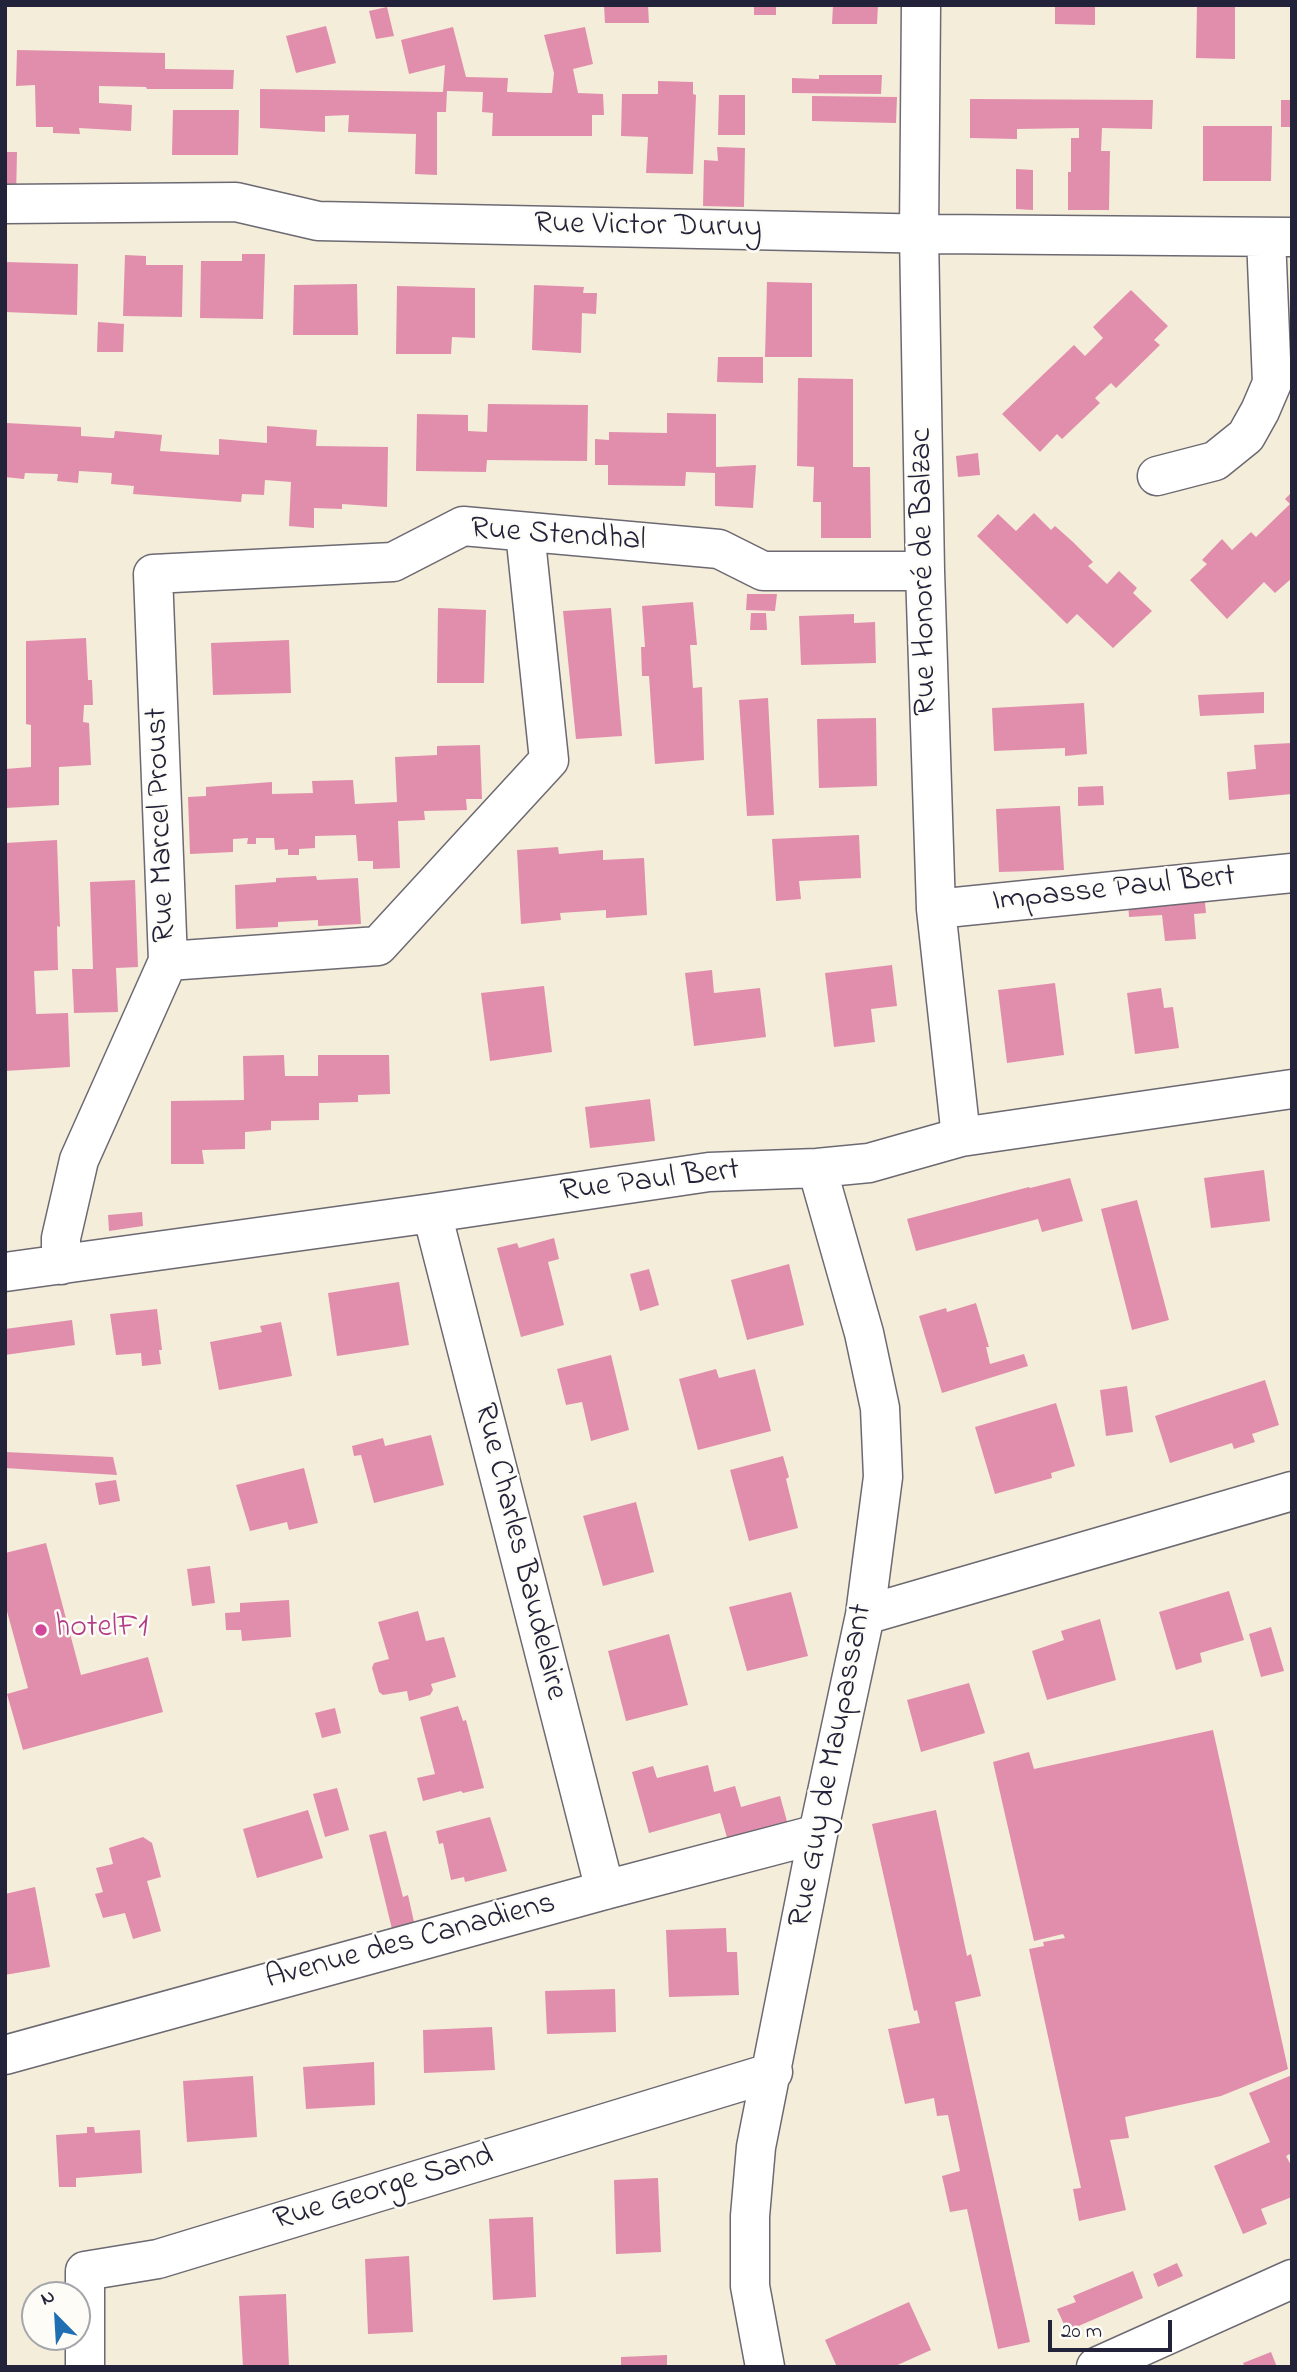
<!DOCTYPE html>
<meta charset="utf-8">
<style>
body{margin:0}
#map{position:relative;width:1297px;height:2372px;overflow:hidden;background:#f4edd9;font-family:"Indie Flower",sans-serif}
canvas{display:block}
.frame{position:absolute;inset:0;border:7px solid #22223b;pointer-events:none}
.north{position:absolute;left:21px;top:2281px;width:70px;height:70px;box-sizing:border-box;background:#fdfcf7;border:2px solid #a5a5ac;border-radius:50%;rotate:336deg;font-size:19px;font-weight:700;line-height:28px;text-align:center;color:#22223b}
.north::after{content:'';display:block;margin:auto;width:24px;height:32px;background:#1f6fb2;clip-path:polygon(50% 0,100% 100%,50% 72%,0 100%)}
.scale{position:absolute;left:1048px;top:2320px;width:124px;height:32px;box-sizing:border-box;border:4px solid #22223b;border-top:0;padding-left:9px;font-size:21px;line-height:24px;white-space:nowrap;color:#22223b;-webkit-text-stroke:5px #fdfcf7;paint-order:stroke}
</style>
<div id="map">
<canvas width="1297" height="2372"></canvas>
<div class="frame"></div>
<div class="north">N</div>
<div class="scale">20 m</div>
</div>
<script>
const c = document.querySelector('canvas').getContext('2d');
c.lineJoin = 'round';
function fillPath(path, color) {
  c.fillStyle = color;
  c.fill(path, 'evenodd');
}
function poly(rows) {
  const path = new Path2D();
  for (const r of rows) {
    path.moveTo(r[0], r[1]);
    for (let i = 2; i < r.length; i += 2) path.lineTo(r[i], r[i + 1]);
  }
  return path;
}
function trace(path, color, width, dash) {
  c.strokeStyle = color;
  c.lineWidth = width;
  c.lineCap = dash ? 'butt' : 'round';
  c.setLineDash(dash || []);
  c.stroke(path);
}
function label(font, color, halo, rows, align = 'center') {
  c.font = font + ' "Indie Flower",sans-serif';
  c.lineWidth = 5;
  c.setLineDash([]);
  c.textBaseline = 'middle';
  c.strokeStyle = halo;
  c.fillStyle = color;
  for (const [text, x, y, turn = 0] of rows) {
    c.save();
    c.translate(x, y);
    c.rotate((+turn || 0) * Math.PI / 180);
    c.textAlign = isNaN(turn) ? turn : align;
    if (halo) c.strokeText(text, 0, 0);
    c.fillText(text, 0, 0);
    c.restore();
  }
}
fillPath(poly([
 [604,5,648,5,649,23,605,23],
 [754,5,776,5,776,15,754,15],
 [833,5,878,5,877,24,832,24],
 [1055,5,1095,5,1095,25,1055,24],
 [1197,5,1235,5,1235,59,1196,58],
 [387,7,394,36,376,39,369,11],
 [326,26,336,63,296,73,286,36],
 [453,27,466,77,508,78,507,92,547,93,552,93,554,73,544,35,585,27,593,64,573,69,578,93,603,94,604,115,592,115,592,136,492,136,493,113,482,112,483,92,447,91,446,112,437,112,437,175,415,174,416,134,348,132,349,115,325,116,325,132,260,128,260,89,443,92,445,65,409,74,401,40],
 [17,50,165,53,165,69,234,70,233,89,147,89,146,87,99,86,99,103,132,105,131,131,79,128,80,134,53,133,53,127,36,127,35,85,16,86],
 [819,75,882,75,881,94,792,93,792,78,819,79],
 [658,81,693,82,693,94,696,95,693,174,646,173,648,137,621,136,622,94,658,94],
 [719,95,745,95,745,135,718,135],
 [812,96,897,97,896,123,812,121],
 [970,99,1153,100,1152,129,1102,128,1101,151,1110,151,1109,210,1068,210,1068,172,1071,172,1071,138,1079,138,1079,128,1017,129,1017,139,970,138],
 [1281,100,1292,100,1292,127,1281,127],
 [173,110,239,110,238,155,172,155],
 [1203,126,1272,126,1271,181,1203,181],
 [717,147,745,148,744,207,703,206,704,160,718,161],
 [5,152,17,152,16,199,5,199],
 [1016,169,1033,170,1033,210,1016,209],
 [242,254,265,254,263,319,200,318,201,261,242,261],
 [125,255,146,256,146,265,183,265,182,317,123,316],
 [5,262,78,264,77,315,5,312],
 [767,282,812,283,812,357,765,357],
 [357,284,358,335,293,335,294,285],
 [534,285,584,287,583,293,597,293,596,314,582,313,581,353,532,350],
 [397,286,475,288,475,338,452,337,451,354,396,354],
 [1131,290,1168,326,1154,340,1160,345,1116,388,1111,383,1095,398,1100,403,1062,439,1057,434,1040,452,1002,414,1074,345,1085,356,1103,338,1093,327],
 [98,322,124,324,123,352,97,352],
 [718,357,763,357,763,383,717,382],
 [798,378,853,379,853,467,870,467,871,538,821,538,821,502,813,502,814,467,797,466],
 [488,404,588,405,587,461,487,460,486,472,416,471,417,414,468,415,468,431,487,432],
 [667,413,716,414,716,467,756,465,753,508,715,506,715,473,686,472,685,486,608,485,608,465,595,465,595,439,609,440,609,432,667,433],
 [6,423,81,427,81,436,110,438,114,438,115,431,162,435,160,451,219,455,219,439,267,443,267,426,317,430,316,446,388,447,387,507,342,504,342,509,314,508,314,528,289,526,291,482,265,480,264,495,242,494,241,502,133,494,134,486,111,484,112,473,79,471,78,483,57,481,58,474,25,473,24,479,5,477],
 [978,453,980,475,958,477,956,456],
 [1292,492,1292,578,1275,593,1264,582,1227,619,1190,580,1207,564,1202,560,1222,539,1232,550,1251,532,1256,537,1290,504,1285,499],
 [1034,513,1051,530,1055,526,1073,542,1093,562,1088,566,1107,584,1119,571,1137,588,1133,593,1152,611,1113,648,1077,614,1067,624,977,536,998,514,1016,531],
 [747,594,777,594,775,611,746,610],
 [693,602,697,645,690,645,693,688,702,687,704,760,655,764,649,676,642,676,641,647,645,647,642,606],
 [438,608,486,610,484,683,437,683],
 [611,608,622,736,576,739,563,611],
 [751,613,766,613,767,630,750,630],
 [854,614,854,623,875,622,876,663,801,665,799,616],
 [86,638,88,680,92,680,93,705,84,705,83,722,89,723,91,765,59,767,59,805,5,808,5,769,31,767,31,725,26,724,26,641],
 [289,640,291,693,213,695,211,643],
 [1264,692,1264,713,1200,716,1198,695],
 [768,698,774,815,747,816,739,700],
 [1084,703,1087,754,1065,756,1065,748,994,751,992,708],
 [876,718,877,786,819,788,817,719],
 [1292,743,1292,794,1229,800,1227,772,1256,769,1254,745],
 [480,745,482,799,466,799,467,810,424,811,425,820,398,821,400,868,373,869,373,861,358,861,356,835,315,836,315,848,299,849,299,855,288,855,288,849,275,850,274,838,256,838,256,844,247,844,248,838,233,839,233,852,190,854,188,797,206,796,206,787,272,782,272,794,313,793,312,781,353,780,355,804,397,802,395,757,437,755,437,746],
 [1103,786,1104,805,1078,806,1078,787],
 [1060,806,1064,870,999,872,996,809],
 [859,835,861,878,799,881,801,899,776,901,772,839],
 [57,840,60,927,57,926,58,970,34,971,36,1014,68,1013,70,1067,5,1071,5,843],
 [558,847,559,854,603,850,603,860,644,858,647,915,606,918,606,910,560,913,561,920,521,924,517,850],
 [316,876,317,880,358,878,361,924,318,926,318,920,278,922,278,927,236,929,235,885,276,882,276,878],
 [135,880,138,967,116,968,118,1012,74,1013,72,969,93,969,90,882],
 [1204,892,1206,913,1194,914,1196,939,1165,941,1162,915,1129,917,1128,899],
 [892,965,897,1006,871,1009,875,1042,834,1047,825,973],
 [712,970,714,993,760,988,766,1037,694,1046,685,973],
 [1055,983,1064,1055,1007,1063,998,990],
 [544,986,552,1052,490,1061,481,993],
 [1161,988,1164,1008,1173,1007,1179,1048,1135,1054,1127,993],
 [284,1055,285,1076,318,1076,318,1055,389,1055,390,1094,358,1095,358,1102,319,1103,319,1120,271,1121,271,1130,245,1132,245,1149,202,1150,204,1164,171,1164,171,1101,244,1100,243,1056],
 [650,1099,655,1141,590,1148,585,1107],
 [1264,1170,1270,1221,1211,1228,1204,1178],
 [1070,1178,1083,1221,1042,1232,1038,1219,916,1251,907,1219,1029,1187,1030,1188],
 [1137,1200,1169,1320,1132,1330,1101,1209],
 [142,1212,143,1226,109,1231,108,1215],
 [554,1238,559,1259,548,1262,564,1325,521,1337,497,1248,517,1243,519,1248],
 [789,1264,804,1325,747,1340,731,1280],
 [649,1269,659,1305,640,1311,630,1274],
 [399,1282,409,1345,337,1356,328,1293],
 [976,1303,989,1347,986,1347,990,1364,1024,1354,1028,1366,942,1393,919,1316,946,1308,947,1312],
 [157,1309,162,1350,159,1350,161,1364,142,1366,141,1353,116,1355,110,1314],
 [72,1320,75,1345,5,1355,5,1329],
 [281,1322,292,1376,219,1390,210,1342,262,1332,260,1326],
 [611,1355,629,1430,591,1441,582,1402,566,1405,557,1369],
 [716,1369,719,1378,755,1369,771,1431,698,1450,679,1379],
 [1265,1380,1279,1425,1252,1434,1255,1442,1234,1449,1232,1443,1170,1463,1155,1416],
 [1127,1386,1133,1432,1106,1436,1100,1390],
 [1056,1403,1075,1466,1051,1473,1052,1478,995,1494,975,1427],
 [431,1435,444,1485,374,1503,361,1455,354,1456,352,1446,383,1438,385,1446],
 [5,1452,113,1457,117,1475,5,1468],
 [783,1456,789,1477,786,1479,798,1528,749,1541,730,1470],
 [304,1468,318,1523,289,1530,287,1522,250,1531,236,1485],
 [116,1480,120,1501,99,1505,95,1483],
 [636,1502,654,1572,603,1586,583,1516],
 [46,1543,81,1675,148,1657,163,1712,23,1750,7,1694,28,1688,5,1604,5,1553],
 [210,1566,215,1603,192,1606,187,1569],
 [1229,1591,1244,1640,1200,1653,1202,1662,1176,1670,1159,1612],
 [791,1592,808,1656,747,1671,729,1607],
 [289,1600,291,1637,242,1641,241,1630,226,1630,225,1613,240,1612,240,1603],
 [418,1611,426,1641,444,1637,456,1677,431,1684,433,1690,430,1695,409,1701,407,1691,383,1695,379,1692,372,1668,374,1663,389,1659,378,1622],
 [1100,1619,1116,1680,1047,1700,1032,1651,1064,1640,1061,1631],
 [1271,1627,1284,1671,1261,1677,1249,1634],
 [669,1634,688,1705,626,1721,608,1651],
 [969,1683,985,1733,921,1752,907,1700],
 [458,1706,463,1721,466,1720,484,1788,463,1793,461,1791,423,1801,417,1778,435,1774,420,1717],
 [335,1708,341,1733,322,1738,315,1713],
 [1213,1730,1288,2069,1221,2096,1125,2117,1129,2138,1110,2140,1126,2210,1079,2221,1073,2189,1081,2188,1029,1949,1044,1946,1043,1942,1065,1938,1063,1934,1034,1941,993,1762,1029,1752,1034,1769],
 [708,1765,714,1792,735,1786,741,1807,780,1796,788,1825,728,1841,720,1813,649,1833,632,1772,653,1766,657,1778],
 [337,1788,349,1830,325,1837,313,1794],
 [308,1810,323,1858,257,1878,243,1829],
 [936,1810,967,1956,971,1954,981,1996,955,2002,1030,2342,998,2349,967,2209,950,2212,942,2176,960,2171,948,2115,937,2116,934,2098,905,2104,888,2029,920,2023,917,2010,914,2011,872,1824],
 [490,1817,507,1871,465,1882,464,1877,451,1880,443,1843,439,1844,436,1831],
 [386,1831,403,1897,408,1895,416,1931,394,1937,369,1835],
 [143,1837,152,1843,161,1877,147,1881,161,1931,133,1939,125,1913,103,1918,95,1894,103,1892,96,1868,113,1864,109,1848],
 [35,1887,50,1967,5,1975,5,1894],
 [726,1928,727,1952,737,1952,739,1995,669,1997,666,1930],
 [615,1989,616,2032,547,2034,545,1991],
 [492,2027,495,2070,424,2073,423,2030],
 [374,2062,375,2105,306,2109,303,2067],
 [1292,2075,1292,2153,1286,2156,1292,2167,1292,2197,1261,2209,1267,2224,1243,2234,1214,2166,1270,2142,1249,2093],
 [253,2076,257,2137,187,2142,183,2081],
 [87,2127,94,2127,95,2133,140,2130,142,2173,76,2178,76,2187,59,2187,56,2135,87,2133],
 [658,2178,661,2252,616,2254,614,2180],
 [533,2217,536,2297,493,2300,489,2219],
 [409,2256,413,2332,368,2334,365,2259],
 [1177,2263,1183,2276,1158,2287,1153,2274],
 [1133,2271,1143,2298,1067,2331,1057,2309,1076,2302,1073,2296],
 [286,2294,289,2367,243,2367,239,2296],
 [909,2302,931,2350,893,2367,837,2367,825,2340],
 [1271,2352,1277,2367,1245,2367,1243,2363],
 [667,2355,667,2367,621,2367,621,2357]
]), '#e18eac');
const minor = poly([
 [921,5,919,234,925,571,936,909,961,1137],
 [5,204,236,202,318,221,937,234,1292,237],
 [1157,476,1215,461,1246,436,1260,411,1272,383,1266,237],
 [936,909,1292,873],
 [168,961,378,946,549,760,525,532],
 [432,1213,605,1890],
 [61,1265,61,1238,79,1160,168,961,153,574,393,562,463,526,719,549,763,571,925,571],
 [5,1272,432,1213,709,1172,817,1168,869,1163,961,1137,1292,1089],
 [865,1615,1292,1491],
 [5,2055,605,1890,818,1834],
 [85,2367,85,2271,158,2259,773,2072],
 [765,2367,750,2286,750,2216,756,2147,818,1834,865,1615,883,1477,880,1408,864,1333,817,1168],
 [1096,2367,1292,2279]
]);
trace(minor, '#6c6972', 41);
trace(minor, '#fff', 38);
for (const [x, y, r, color] of [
 [41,1630,7,"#d1479c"]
]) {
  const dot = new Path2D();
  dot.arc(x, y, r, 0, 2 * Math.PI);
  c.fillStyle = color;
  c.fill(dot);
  trace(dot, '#fdfcf7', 2.5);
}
label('32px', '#22223b', '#fdfcf7', [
 ["Rue Victor Duruy",648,228,1],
 ["Rue Stendhal",558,537,4],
 ["Rue Honoré de Balzac",926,572,-91],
 ["Rue Marcel Proust",163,825,-92],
 ["Impasse Paul Bert",1114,891,-6],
 ["Rue Paul Bert",650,1183,-7],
 ["Rue Charles Baudelaire",518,1552,76],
 ["Rue Guy de Maupassant",833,1766,-79],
 ["Avenue des Canadiens",411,1943,-15],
 ["Rue George Sand",384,2190,-17]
]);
label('32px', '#b23c85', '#fdfcf7', [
 ["hotelF1",55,1630]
], 'left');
</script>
